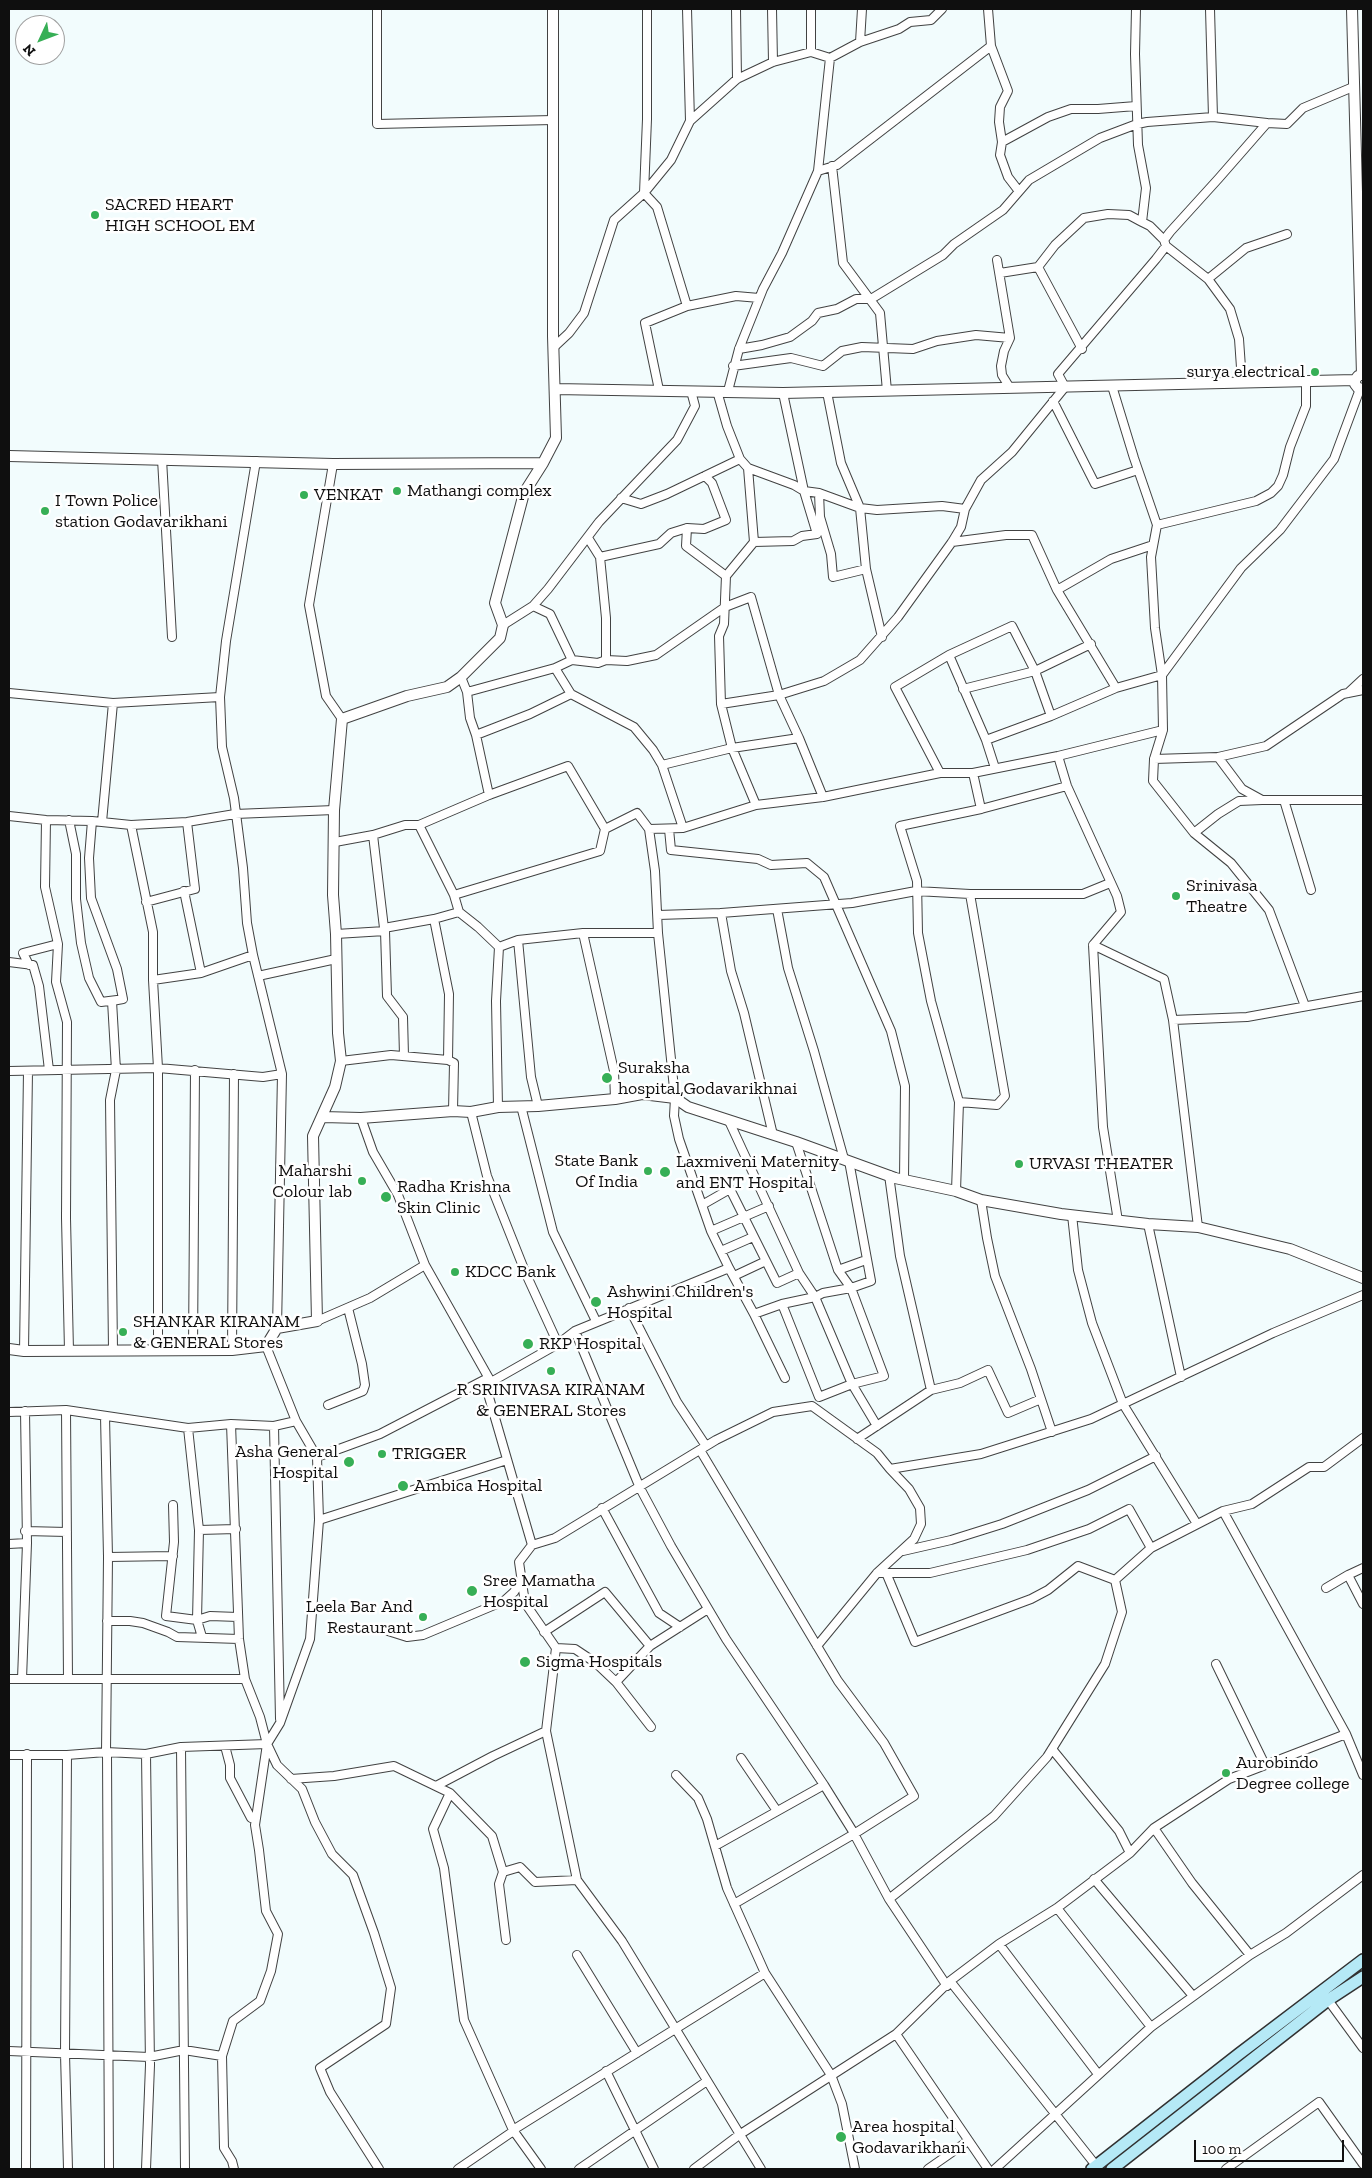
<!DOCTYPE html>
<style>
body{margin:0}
#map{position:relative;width:1372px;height:2178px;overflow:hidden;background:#f2fcfd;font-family:"Zilla Slab",serif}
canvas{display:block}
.frame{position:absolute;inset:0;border:10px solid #0f0f0f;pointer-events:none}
.north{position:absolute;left:15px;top:15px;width:50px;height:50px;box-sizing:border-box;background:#fff;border:1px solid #9f9f9f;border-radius:50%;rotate:227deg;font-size:14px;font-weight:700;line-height:20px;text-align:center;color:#0f0f0f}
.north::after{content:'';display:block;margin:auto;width:18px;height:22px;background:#37af56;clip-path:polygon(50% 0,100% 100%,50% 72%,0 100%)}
.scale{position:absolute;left:1194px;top:2140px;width:150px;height:22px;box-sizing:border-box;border:2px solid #0f0f0f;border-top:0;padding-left:6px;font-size:15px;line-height:18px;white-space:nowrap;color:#0f0f0f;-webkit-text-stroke:4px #fff;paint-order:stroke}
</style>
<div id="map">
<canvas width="1372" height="2178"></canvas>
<div class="frame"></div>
<div class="north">N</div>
<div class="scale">100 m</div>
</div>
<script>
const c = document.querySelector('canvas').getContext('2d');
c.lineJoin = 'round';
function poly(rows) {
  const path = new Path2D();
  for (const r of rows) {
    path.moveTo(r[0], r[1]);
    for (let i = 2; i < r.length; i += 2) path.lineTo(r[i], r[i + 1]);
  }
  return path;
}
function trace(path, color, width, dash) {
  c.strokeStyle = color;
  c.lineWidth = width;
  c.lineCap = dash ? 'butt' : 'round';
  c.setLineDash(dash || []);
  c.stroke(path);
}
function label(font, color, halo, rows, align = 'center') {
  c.font = font + ' "Zilla Slab",serif';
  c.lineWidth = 5;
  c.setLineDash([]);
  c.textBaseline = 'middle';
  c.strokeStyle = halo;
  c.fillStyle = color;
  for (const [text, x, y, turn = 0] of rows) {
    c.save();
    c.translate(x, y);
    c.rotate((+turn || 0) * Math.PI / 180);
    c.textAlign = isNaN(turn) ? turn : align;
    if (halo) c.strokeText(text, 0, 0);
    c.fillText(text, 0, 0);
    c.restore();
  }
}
const minor = poly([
 [377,9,377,124,553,120],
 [736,9,737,79],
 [772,9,773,62],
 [811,9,811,52],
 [1136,9,1135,54,1138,145,1146,188,1142,222,1150,226,1164,240],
 [1210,9,1213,117],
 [860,42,862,9],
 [991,46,1008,91,1000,107,999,122,1002,142,1048,117,1071,109,1098,109,1136,106],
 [690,121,737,79,773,62,811,52,830,58,860,42,899,29,910,22,931,20,942,9],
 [1002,142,1000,155,1008,177,1018,190],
 [832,166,843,263,880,313,887,391],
 [818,171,837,165,991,46,988,9],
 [644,193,671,160,690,121,687,9],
 [644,193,647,119,647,9],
 [1166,246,1208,279,1230,309,1239,339,1242,382],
 [997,260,1010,338,1004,351,1001,366,1002,375,1010,388],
 [1038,267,1082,349],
 [1000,273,1038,267,1055,245,1084,218,1108,214,1129,215,1142,222],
 [1208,279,1246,248,1287,234],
 [554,347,569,333,584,313,614,220,644,193,657,207,687,306],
 [739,349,762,345,790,337,812,321,818,313,837,309,856,299,871,299,943,255,954,244,1003,210,1029,180,1100,138,1137,124,1147,122,1213,117,1267,123],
 [733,366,791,358,823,366,842,351,862,347,913,349,937,341,976,335,1010,338],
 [1112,386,1134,458,1157,525,1151,557,1155,628,1162,675,1116,688,1057,590,1111,559,1153,545],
 [659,390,645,323,687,306,736,296,759,298],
 [717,391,727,426,740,459],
 [728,391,739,349,763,289,782,253,818,171,830,58],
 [827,392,841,463,860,508,866,569,882,637],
 [1053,401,1095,484,1138,470],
 [162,459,172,637],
 [333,464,309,605,326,696,342,719],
 [748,468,754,542,793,541,802,536,817,534,804,491,783,393],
 [819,493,820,517,831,554,833,577,866,569],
 [621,498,641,504,667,494,740,459,748,468,794,485,804,491,819,493,860,508,877,510,942,506,965,509,961,527,952,542,898,617,860,660,824,681,779,695,721,704],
 [965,509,981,480,1012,452,1065,387,1058,374,1156,259,1166,246,1164,240,1170,232,1219,178,1267,123,1287,124,1303,108,1353,87],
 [1157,525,1256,501,1271,493,1278,486,1283,475,1290,447,1306,406,1306,380],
 [687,528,686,546,726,576,724,624,719,636,721,704,732,748,756,805],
 [588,538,600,557,606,618,606,660],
 [952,542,1006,535,1032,535,1057,590],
 [600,557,659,544,671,533,687,528,704,529,726,520,712,483,705,476],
 [726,576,754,542],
 [533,606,548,589,599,522,677,440,695,406,691,391],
 [503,625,533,606,550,614,572,660,555,668,571,694,634,727,653,750,662,765,683,828],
 [949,655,986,740],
 [572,660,598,663,606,660,627,661,656,655,725,607,751,597,779,695,799,738],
 [461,677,467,692,470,718,476,735,489,795],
 [963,689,1035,671,1091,644],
 [467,692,555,668],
 [9,693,113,703,220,697,226,641,256,461],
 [1348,693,1363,679],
 [220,697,222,747,234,798,243,868,247,923,253,955,282,1074,277,1328],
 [1163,730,1154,759,1153,781,1194,833,1231,863,1269,910,1305,1006],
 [476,735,530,714,571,694],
 [1058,756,1067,786,1117,896,1121,912,1093,945],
 [1218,757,1266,746,1343,694,1363,690],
 [1154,759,1218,757,1242,789,1262,800,1363,800],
 [662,765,732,748,799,738,823,797],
 [995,768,986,740,1051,716,1116,688],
 [940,773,895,687,949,655,1012,626,1035,671,1051,716],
 [973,773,981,809],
 [1284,800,1311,890],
 [9,816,46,820,92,821,131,825,187,822,235,814,334,810],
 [46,820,45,887,58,944,56,982,67,1022,66,1218,69,1351],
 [69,820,76,854,76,899,81,943,89,978,101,1002,117,1000],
 [92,821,89,858,91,898,117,969,123,999,112,1001,116,1070,110,1100,113,1350],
 [102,822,113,703],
 [131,825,153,932,153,980,158,1068,158,1350],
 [419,825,489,795,568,766,605,829,637,813,649,829],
 [669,829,671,850,758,859,771,865,807,863,824,877,891,1031,905,1086,904,1179],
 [1194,833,1218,814,1239,801,1262,800],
 [373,835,384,928],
 [335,842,373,835,405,825,419,825,454,895,459,912,434,919],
 [970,894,1083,894,1110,883],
 [454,895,600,851,605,829],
 [146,902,195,889,187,822],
 [777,909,788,968,814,1051,844,1159],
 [459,912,478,927,499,947],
 [721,913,731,971,744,1013,773,1135],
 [658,915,721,913,852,903,916,891,970,894,1005,1096,997,1105,959,1102],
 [385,931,387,996,403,1017,404,1056],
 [583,933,658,933],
 [336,934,385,931,384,928,434,919,449,994,448,1060,454,1063,453,1111],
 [518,940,531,1077,538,1106],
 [9,962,33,965,39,986,49,1070],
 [29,965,23,953,58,944],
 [201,973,253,955],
 [258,976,336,959],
 [153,980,201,973,184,891],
 [341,1061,391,1055,448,1060],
 [9,1071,158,1068,263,1077,282,1074],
 [521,1106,553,1232,596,1321],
 [498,1107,496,1001,499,947,518,940,583,933,614,1071,615,1099],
 [471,1112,487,1176,526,1274,558,1344],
 [361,1118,373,1152,398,1195,425,1265],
 [729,1121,799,1273,815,1297,852,1384,819,1397,782,1304],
 [796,1142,838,1270,851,1288,884,1376,852,1384,877,1426],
 [889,1175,900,1256,931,1390],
 [956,1191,959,1102,931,1001,918,933,917,881,900,826,981,809,1067,786],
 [981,1200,987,1238,995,1276,1031,1369,1052,1432],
 [702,1205,730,1189,777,1283,799,1273],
 [1072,1215,1078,1270,1092,1323,1123,1404,1197,1524],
 [1118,1221,1103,1127,1093,945,1164,979,1173,1020],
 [1148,1224,1181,1377],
 [1198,1227,1173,1020,1247,1017,1363,996],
 [711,1231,769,1206],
 [721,1251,753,1237],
 [729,1268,754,1314,785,1378],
 [838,1270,866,1260],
 [734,1276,766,1261],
 [629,1308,677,1402,706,1446],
 [754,1314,782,1304,815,1297,823,1293,851,1288,871,1281,849,1161],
 [317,1321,370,1298,425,1265,491,1382],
 [575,1331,640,1488,671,1546,726,1639,824,1785,852,1830,889,1899,947,1986],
 [193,1350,195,1070],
 [232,1350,234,1074],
 [24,1351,28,1071],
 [484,1380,532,1545,519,1562,525,1603,556,1648,546,1731,577,1880,622,1941,761,2169],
 [328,1405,363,1391,365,1385,362,1364,348,1308],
 [66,1410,68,1679],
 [9,1412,66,1410,188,1428,231,1424,274,1426,296,1421],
 [105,1416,108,1557,106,1752],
 [231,1424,239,1639,245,1679],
 [274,1426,280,1719],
 [188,1428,199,1530,197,1620,202,1637],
 [857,1439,931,1390,960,1383,988,1370,1008,1413,1041,1399],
 [700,1450,838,1681,884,1743,914,1796,854,1834,734,1904],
 [317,1457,380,1434,484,1380,491,1382,558,1344,575,1331,729,1268,711,1231,679,1139,674,1116,675,1098,658,933,655,871,649,829,683,828,756,805,823,797,940,773,973,773,1058,756,1163,730,1162,675,1241,568,1280,530,1334,459,1360,389],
 [173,1505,174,1542,166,1616,197,1620,210,1616,238,1617],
 [602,1508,659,1613,680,1627],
 [319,1520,507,1460],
 [199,1530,236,1529],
 [25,1531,67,1532],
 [9,1544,27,1543],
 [532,1545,555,1538,716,1440,773,1412,812,1406,877,1453,890,1469,981,1454,1091,1419,1273,1333,1363,1295],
 [903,1551,951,1540,1002,1524,1088,1490,1156,1456],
 [108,1557,173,1556],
 [877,1573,930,1573,1027,1550,1089,1529,1129,1509,1151,1548],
 [887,1575,915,1642,1031,1599,1048,1590,1078,1566,1115,1580],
 [1348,1575,1363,1568],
 [1326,1588,1348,1575,1363,1604],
 [107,1621,130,1621,143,1623,168,1632,177,1637,239,1639],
 [388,1631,407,1637,423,1635,504,1601,514,1592,521,1581],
 [544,1632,605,1592,650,1646],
 [817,1646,877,1573,914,1539,921,1524,920,1508,909,1489,890,1469],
 [556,1648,575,1649,596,1663,616,1682,651,1727],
 [1216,1664,1265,1765],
 [9,1679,245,1679,260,1717,267,1744,277,1765,302,1789,315,1822,332,1854,353,1875,374,1933,391,1988,386,2024,320,2068,330,2092,379,2169],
 [22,1679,27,1543,25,1411],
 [616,1682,650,1646,708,1609],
 [1346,1734,1363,1775],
 [225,1746,230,1765,230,1778,251,1818,255,1819],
 [181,1747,185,2169],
 [1052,1749,1119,1831,1130,1853],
 [107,1752,109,2169],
 [9,1755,67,1755,106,1752,146,1754,181,1747,267,1744,280,1723,310,1639,319,1520,317,1457,296,1421,266,1346],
 [67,1755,65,2054,68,2169],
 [741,1758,777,1811],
 [676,1775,698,1798,707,1819,727,1888,765,1973],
 [291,1779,334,1776,394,1766,450,1793,492,1836,503,1872,499,1884,506,1940],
 [436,1786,493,1756,546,1731],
 [450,1793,433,1829,444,1868,464,2020,513,2130,541,2169],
 [1154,1828,1192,1883,1250,1955],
 [715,1846,824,1785],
 [503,1872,520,1867,535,1882,577,1880],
 [1094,1879,1193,1996],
 [889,1899,994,1816,1047,1757,1105,1664,1122,1612,1115,1580,1151,1548,1223,1511,1252,1504,1309,1467,1324,1467,1363,1438],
 [1057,1908,1151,2027],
 [999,1944,1098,2074],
 [577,1955,637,2053],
 [950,1981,1098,2168],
 [1328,2000,1363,2048],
 [896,2034,988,2169],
 [9,2051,149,2057,184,2050,222,2056],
 [606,2071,654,2169],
 [26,2169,27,1754],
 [146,2169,150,2065,146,1754],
 [234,2169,232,2161,224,2148,222,2056,233,2021,260,2001,271,1971,278,1934,266,1911,259,1850,255,1825,267,1744],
 [458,2169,512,2132,513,2130,765,1973,831,2075,842,2104,855,2169],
 [579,2169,707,2081],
 [694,2169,739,2135,896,2034,950,1981,999,1944,1057,1908,1130,1853,1154,1828,1229,1779,1346,1734,1223,1511],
 [928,2169,968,2141],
 [995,2169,1151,2027,1250,1955,1286,1933,1363,1875],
 [1226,2169,1319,2102,1363,2164]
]);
const tertiary = poly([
 [1352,9,1362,375],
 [1358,376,1355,380,1355,384,1358,388,1363,389],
 [555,389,783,393,1355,380],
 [9,456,333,464,543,463],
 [323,1117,361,1118,453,1111,471,1112,498,1107,538,1106,615,1099,642,1094,675,1098,688,1107,796,1142,895,1178,956,1191,981,1200,1061,1214,1148,1224,1198,1227,1290,1249,1363,1278],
 [9,1349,24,1351,232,1350,266,1346,277,1328,317,1321,313,1136,335,1087,341,1061,338,1033,336,934,333,895,334,810,342,719,407,696,447,687,461,677,500,638,503,625,495,603,524,493,543,463,556,438,553,336,553,9]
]);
const secondary = poly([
 [1092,2169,1239,2054,1363,1960],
 [1112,2169,1328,2000,1363,1977]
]);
trace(minor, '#424242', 10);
trace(tertiary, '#424242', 12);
trace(secondary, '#313131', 14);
trace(minor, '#fff', 8);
trace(tertiary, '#fff', 10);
trace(secondary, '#b5e9f6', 11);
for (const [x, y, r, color] of [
 [95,215,5,"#37af56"],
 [1315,372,5,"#37af56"],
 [397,491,5,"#37af56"],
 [304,495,5,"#37af56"],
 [45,511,5,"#37af56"],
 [1176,896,5,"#37af56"],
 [607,1078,6,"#37af56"],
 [1019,1164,5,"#37af56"],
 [648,1171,5,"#37af56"],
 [665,1172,6,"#37af56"],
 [362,1181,5,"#37af56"],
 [386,1197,6,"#37af56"],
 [455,1272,5,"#37af56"],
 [596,1302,6,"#37af56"],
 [123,1332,5,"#37af56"],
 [528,1344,6,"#37af56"],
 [551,1371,5,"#37af56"],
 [382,1454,5,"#37af56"],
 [349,1462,6,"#37af56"],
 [403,1486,6,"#37af56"],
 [472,1591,6,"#37af56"],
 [423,1617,5,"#37af56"],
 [525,1662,6,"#37af56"],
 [1226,1773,5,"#37af56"],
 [841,2137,6,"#37af56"]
]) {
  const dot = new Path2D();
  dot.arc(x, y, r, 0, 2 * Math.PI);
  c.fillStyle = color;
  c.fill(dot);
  trace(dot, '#fff', 2);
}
label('18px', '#0f0f0f', '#fff', [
 ["SACRED HEART",105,205],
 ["HIGH SCHOOL EM",105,226],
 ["surya electrical",1305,372,"right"],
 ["Mathangi complex",407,491],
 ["VENKAT",314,495],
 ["I Town Police",55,501],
 ["station Godavarikhani",55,522],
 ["Srinivasa",1186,886],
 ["Theatre",1186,907],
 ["Suraksha",618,1068],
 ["hospital,Godavarikhnai",618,1089],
 ["State Bank",638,1161,"right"],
 ["Of India",638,1182,"right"],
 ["Laxmiveni Maternity",676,1162],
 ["and ENT Hospital",676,1183],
 ["URVASI THEATER",1029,1164],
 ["Maharshi",352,1171,"right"],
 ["Colour lab",352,1192,"right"],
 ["Radha Krishna",397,1187],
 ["Skin Clinic",397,1208],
 ["KDCC Bank",465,1272],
 ["Ashwini Children's",607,1292],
 ["Hospital",607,1313],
 ["SHANKAR KIRANAM",133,1322],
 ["& GENERAL Stores",133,1343],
 ["RKP Hospital",539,1344],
 ["R SRINIVASA KIRANAM",551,1390,"center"],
 ["& GENERAL Stores",551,1411,"center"],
 ["Asha General",338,1452,"right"],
 ["Hospital",338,1473,"right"],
 ["TRIGGER",392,1454],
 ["Ambica Hospital",414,1486],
 ["Sree Mamatha",483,1581],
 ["Hospital",483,1602],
 ["Leela Bar And",413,1607,"right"],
 ["Restaurant",413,1628,"right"],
 ["Sigma Hospitals",536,1662],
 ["Aurobindo",1236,1763],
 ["Degree college",1236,1784],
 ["Area hospital",852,2127],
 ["Godavarikhani",852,2148]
], 'left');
</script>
